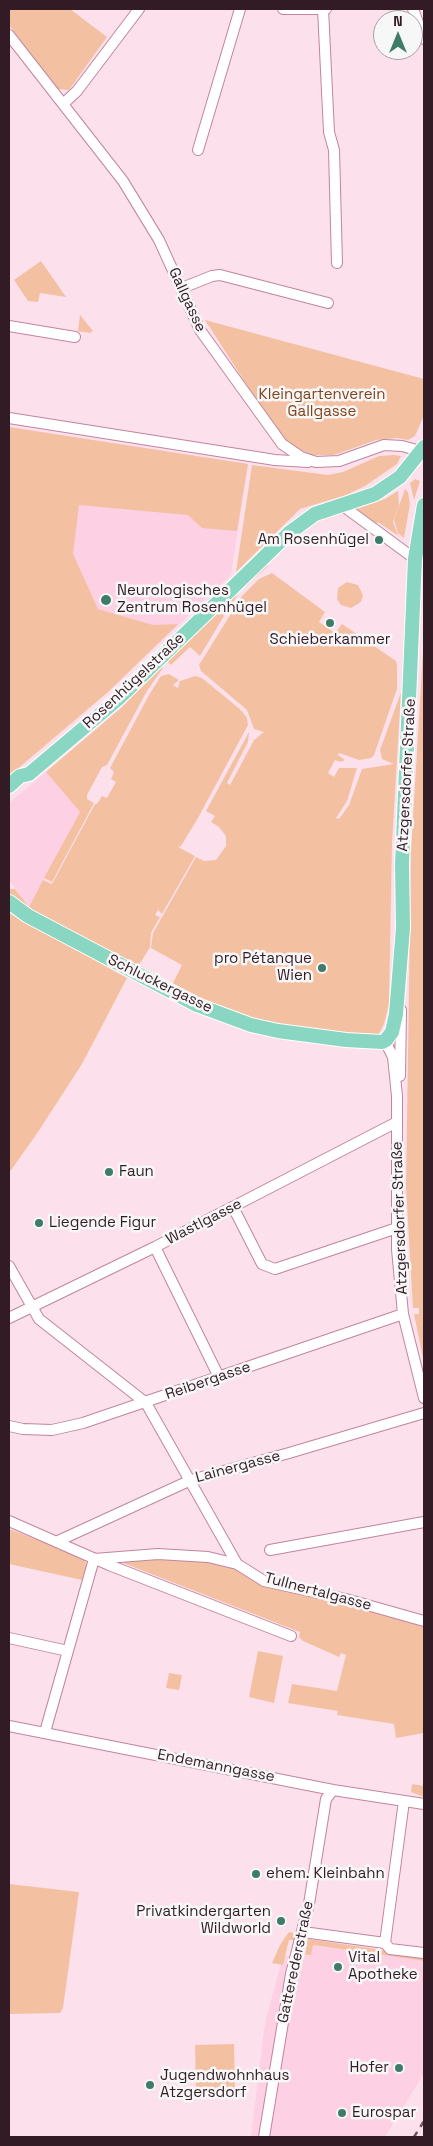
<!DOCTYPE html>
<meta charset="utf-8">
<style>
body{margin:0}
#map{position:relative;width:433px;height:2146px;overflow:hidden;background:#fce1ec;font-family:"Space Grotesk",sans-serif}
canvas{display:block}
.frame{position:absolute;inset:0;border:10px solid #331b26;pointer-events:none}
.north{position:absolute;left:373px;top:10px;width:50px;height:50px;box-sizing:border-box;background:#f7f7f7;border:1px solid #a99fa3;border-radius:50%;rotate:0deg;font-size:14px;font-weight:700;line-height:20px;text-align:center;color:#331b26}
.north::after{content:'';display:block;margin:auto;width:18px;height:22px;background:#3e7c69;clip-path:polygon(50% 0,100% 100%,50% 72%,0 100%)}
</style>
<div id="map">
<canvas width="433" height="2146"></canvas>
<div class="frame"></div>
<div class="north">N</div>
</div>
<script>
const c = document.querySelector('canvas').getContext('2d');
c.lineJoin = 'round';
function fillPath(path, color) {
  c.fillStyle = color;
  c.fill(path, 'evenodd');
}
function poly(rows) {
  const path = new Path2D();
  for (const r of rows) {
    path.moveTo(r[0], r[1]);
    for (let i = 2; i < r.length; i += 2) path.lineTo(r[i], r[i + 1]);
  }
  return path;
}
function trace(path, color, width, dash) {
  c.strokeStyle = color;
  c.lineWidth = width;
  c.lineCap = dash ? 'butt' : 'round';
  c.setLineDash(dash || []);
  c.stroke(path);
}
function label(font, color, halo, rows, align = 'center') {
  c.font = font + ' "Space Grotesk",sans-serif';
  c.lineWidth = 5;
  c.setLineDash([]);
  c.textBaseline = 'middle';
  c.strokeStyle = halo;
  c.fillStyle = color;
  for (const [text, x, y, turn = 0] of rows) {
    c.save();
    c.translate(x, y);
    c.rotate((+turn || 0) * Math.PI / 180);
    c.textAlign = isNaN(turn) ? turn : align;
    if (halo) c.strokeText(text, 0, 0);
    c.fillText(text, 0, 0);
    c.restore();
  }
}
fillPath(poly([
 [9,427,248,464,231,575,108,692,9,776],
 [46,772,80,812,29,907,9,880,9,803],
 [312,1945,424,1961,424,2073,385,2137,251,2137,265,2023,283,1956,309,1956]
]), '#fdd0e3');
fillPath(poly([
 [9,9,70,9,107,37,69,90,58,89,9,25],
 [41,261,66,297,40,293,38,302,28,301,14,280],
 [80,315,93,331,90,333,78,331],
 [205,320,424,379,424,415,415,436,408,440,397,438,376,440,334,455,313,455,296,448,283,441],
 [9,427,248,464,237,531,202,528,188,515,79,505,73,554,98,609,153,625,178,624,108,692,9,776],
 [394,455,401,456,397,464,365,486,346,495,300,509,236,572,252,465,328,475,343,472,379,456],
 [415,479,420,481,414,500,410,483],
 [405,489,408,492,410,504,404,538,398,533,394,520],
 [398,491,399,505,393,522,398,535,403,539,378,522,376,524,357,509,385,499],
 [266,565,268,566,239,592,226,614,223,611,221,612,224,616,200,656,190,647,171,665,167,661],
 [272,573,325,612,319,622,335,633,342,624,396,661,397,665,397,689,374,755,371,758,359,760,339,753,338,755,345,760,341,762,335,760,328,773,334,777,339,768,357,768,347,801,336,818,339,819,349,805,362,769,394,764,382,759,380,750,401,692,392,843,389,1004,384,1024,376,1039,264,1022,204,1001,169,984,173,983,182,965,151,948,153,933,196,857,204,861,216,860,226,846,226,836,219,827,211,822,215,816,206,811,249,732,248,742,227,783,230,785,254,740,264,732,254,729,247,710,201,671,199,665,242,596,259,579],
 [347,582,358,585,363,595,361,602,351,608,341,605,337,599,338,588],
 [423,651,424,651,424,1363,414,1314,419,1314,419,1308,413,1308,406,1188,411,851],
 [162,666,163,668,147,691,107,765,102,767,87,795,87,799,94,803,52,882,44,878,80,812,46,772,121,708],
 [169,674,179,680,173,685,178,688,180,681,195,676,202,678,241,710,240,711,242,711,247,718,248,725,198,818,181,846,178,847,195,856,162,914,158,910,155,915,159,917,161,915,151,933,150,947,139,965,163,979,162,980,9,897,9,889,15,889,29,907,43,880,52,884,95,804,97,804,102,796,107,798,116,782,111,779,114,772,110,768,149,695,161,676],
 [9,913,127,978,82,1064,38,1132,9,1173],
 [9,1529,85,1558,86,1566,82,1580,9,1564],
 [108,1557,205,1559,229,1565,270,1587,424,1625,424,1733,396,1738,394,1724,337,1715,338,1711,288,1703,292,1684,337,1691,346,1655,341,1653,339,1657,303,1641,299,1637,300,1632],
 [258,1651,283,1656,274,1703,249,1697],
 [169,1673,182,1675,179,1690,166,1688],
 [412,1784,424,1786,424,1797,411,1792],
 [9,1884,79,1892,63,2008,60,2013,9,2014],
 [291,1932,296,1934,294,1940,289,1940,283,1965,272,1963,280,1945,288,1933],
 [308,1939,424,1956,424,1961,313,1945,311,1955,305,1955],
 [234,2044,235,2091,196,2092,195,2045]
]), '#f4c0a2');
const minor = poly([
 [283,9,326,9],
 [323,9,329,132,334,150,337,263],
 [413,9,424,39],
 [9,35,123,181,159,240,200,330,282,444,301,457,316,462,339,461,384,445,402,446,424,452],
 [63,104,77,91,139,9],
 [198,150,240,9],
 [182,288,212,276,220,275,328,303],
 [9,326,75,337],
 [9,418,275,460,308,462],
 [343,506,415,559],
 [382,1042,387,1045,393,1057,397,1096,397,1249,403,1314,424,1398],
 [400,1076,401,1010],
 [233,1207,262,1264,275,1269,397,1228],
 [155,1247,219,1377],
 [9,1266,39,1319,146,1403,237,1564],
 [9,1318,155,1247,397,1122],
 [9,1426,23,1429,52,1430,83,1423,403,1314],
 [9,1521,109,1565,291,1636],
 [58,1541,191,1480,289,1453,424,1413],
 [270,1550,424,1522],
 [9,1638,68,1651],
 [9,1726,333,1790,424,1804],
 [45,1732,94,1559,158,1554,208,1557,237,1564,264,1581,346,1599,424,1621],
 [303,1932,385,1943,390,1949,424,1953],
 [385,1943,404,1801],
 [264,2137,291,1974,309,1904,326,1799,333,1790]
]);
const major = poly([
 [9,786,20,776,29,774,118,699,289,533,315,514,375,494,400,477,424,447],
 [9,902,28,916,197,1005,251,1025,278,1031,346,1040,382,1042,386,1040,392,1032,396,1014,403,928,402,864,415,559,424,505]
]);
trace(minor, '#c284a0', 12);
trace(major, '#fff', 16);
trace(minor, '#fff', 10);
trace(major, '#89d6c2', 14);
trace(poly([
 [414,2137,424,2121]
]), '#6c535e', 2.5, [6, 6]);
for (const [x, y, r, color] of [
 [379,540,5,"#3e7c69"],
 [106,600,6,"#3e7c69"],
 [330,623,5,"#3e7c69"],
 [322,968,5,"#3e7c69"],
 [109,1172,5,"#3e7c69"],
 [39,1223,5,"#3e7c69"],
 [256,1874,5,"#3e7c69"],
 [281,1921,5,"#3e7c69"],
 [338,1967,5,"#3e7c69"],
 [399,2068,5,"#3e7c69"],
 [150,2085,5,"#3e7c69"],
 [342,2113,5,"#3e7c69"]
]) {
  const dot = new Path2D();
  dot.arc(x, y, r, 0, 2 * Math.PI);
  c.fillStyle = color;
  c.fill(dot);
  trace(dot, '#f7f7f7', 2);
}
label('15px', '#331b26', '#f7f7f7', [
 ["Gallgasse",187,300,65],
 ["Rosenhügelstraße",134,681,-43],
 ["Atzgersdorfer Straße",407,775,-87],
 ["Schluckergasse",160,984,26],
 ["Atzgersdorfer Straße",400,1218,-92],
 ["Wastlgasse",204,1222,-27],
 ["Reibergasse",208,1381,-19],
 ["Lainergasse",238,1467,-15],
 ["Tullnertalgasse",318,1592,15],
 ["Endemanngasse",216,1766,11],
 ["Gatterederstraße",296,1962,-78]
]);
label('15px', '#7f431b', '#f7f7f7', [
 ["Kleingartenverein",322,395],
 ["Gallgasse",322,412]
]);
label('15px', '#331b26', '#f7f7f7', [
 ["Am Rosenhügel",369,540,"right"],
 ["Neurologisches",117,591],
 ["Zentrum Rosenhügel",117,608],
 ["Schieberkammer",330,640,"center"],
 ["pro Pétanque",312,959,"right"],
 ["Wien",312,976,"right"],
 ["Faun",119,1172],
 ["Liegende Figur",49,1223],
 ["ehem. Kleinbahn",266,1874],
 ["Privatkindergarten",271,1912,"right"],
 ["Wildworld",271,1929,"right"],
 ["Vital",348,1958],
 ["Apotheke",348,1975],
 ["Hofer",389,2068,"right"],
 ["Jugendwohnhaus",160,2076],
 ["Atzgersdorf",160,2093],
 ["Eurospar",352,2113]
], 'left');
</script>
